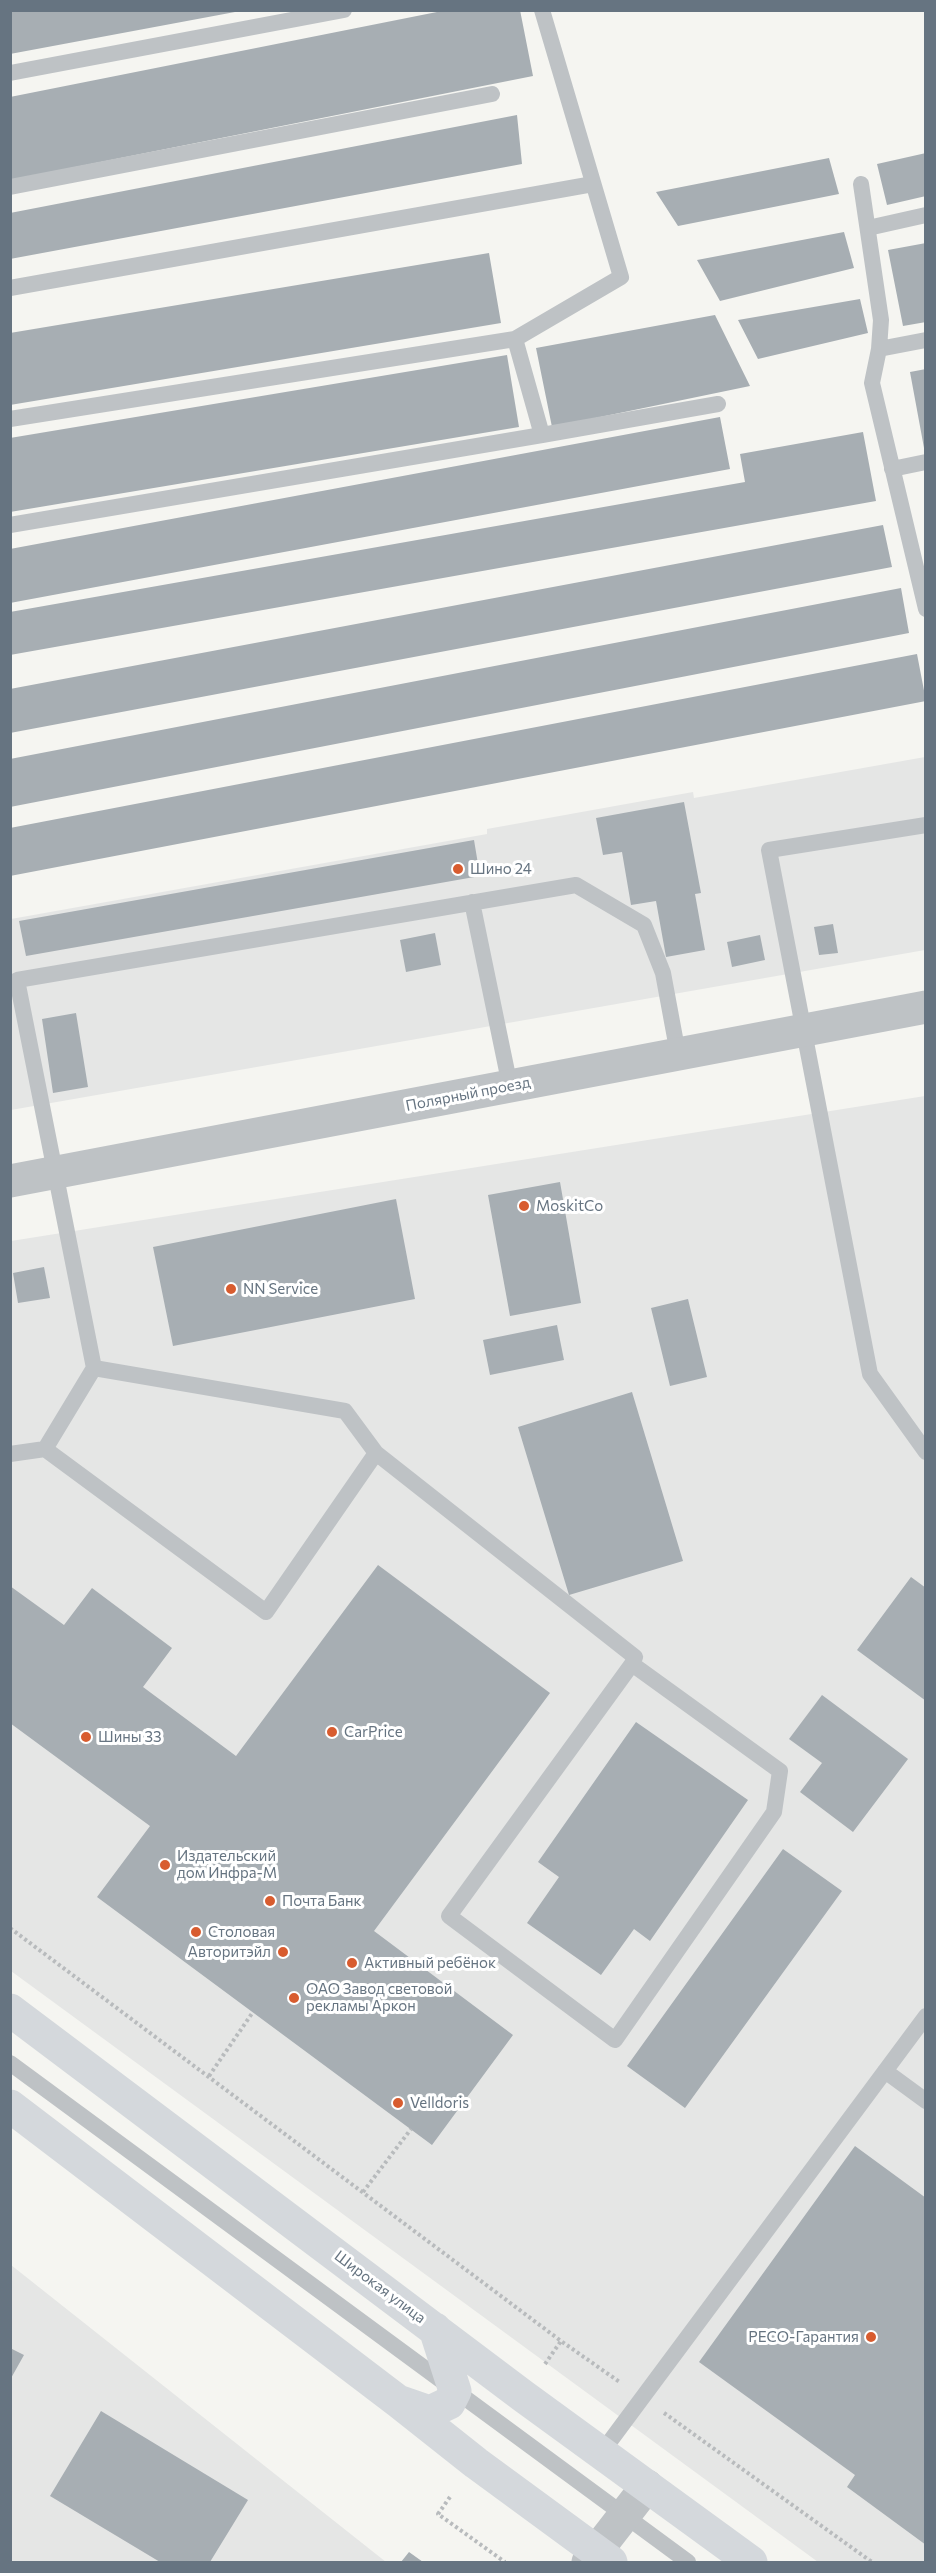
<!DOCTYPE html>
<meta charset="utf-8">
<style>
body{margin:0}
#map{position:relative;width:936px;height:2573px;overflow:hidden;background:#f5f5f1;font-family:Commissioner,sans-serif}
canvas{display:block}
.frame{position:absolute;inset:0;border:12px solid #667481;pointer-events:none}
</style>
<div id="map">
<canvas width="936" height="2573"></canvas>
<div class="frame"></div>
</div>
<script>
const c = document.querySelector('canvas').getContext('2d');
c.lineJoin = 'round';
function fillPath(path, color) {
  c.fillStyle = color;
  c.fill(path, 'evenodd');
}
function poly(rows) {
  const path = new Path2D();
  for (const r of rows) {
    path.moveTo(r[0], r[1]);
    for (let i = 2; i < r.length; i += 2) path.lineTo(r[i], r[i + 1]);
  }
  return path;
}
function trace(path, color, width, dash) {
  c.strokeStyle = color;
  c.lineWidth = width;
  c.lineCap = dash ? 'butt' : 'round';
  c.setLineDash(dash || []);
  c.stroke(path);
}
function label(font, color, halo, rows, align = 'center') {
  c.font = font + ' Commissioner,sans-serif';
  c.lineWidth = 6;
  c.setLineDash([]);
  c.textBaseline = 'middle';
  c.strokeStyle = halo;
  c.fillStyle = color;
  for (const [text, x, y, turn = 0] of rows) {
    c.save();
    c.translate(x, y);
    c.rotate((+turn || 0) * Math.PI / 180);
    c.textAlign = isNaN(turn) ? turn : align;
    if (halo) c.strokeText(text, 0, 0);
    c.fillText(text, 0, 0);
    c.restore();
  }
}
fillPath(poly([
 [925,757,925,950,11,1110,11,919,487,834,487,829,693,792,694,798],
 [925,1096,925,2562,818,2562,11,1971,11,1241],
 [11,2265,386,2562,11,2562]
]), '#e5e6e5');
fillPath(poly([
 [10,10,235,10,235,12,10,54],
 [447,10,520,10,533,76,10,180,10,97],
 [517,115,522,164,10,259,10,213],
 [926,153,926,196,887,205,877,164],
 [829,158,839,194,678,226,656,192],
 [844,232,854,268,720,301,697,260],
 [926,243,926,322,903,326,888,250],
 [489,253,501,323,10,405,10,333],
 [860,299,868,333,758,359,738,320],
 [715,315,750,386,552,427,536,348],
 [507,355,519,427,10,512,10,438],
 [926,369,926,448,924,448,910,372],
 [720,417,730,469,10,603,10,549],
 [863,432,876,501,10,655,10,612,745,482,740,454],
 [883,525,892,567,10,733,10,689],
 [901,588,909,633,10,807,10,759],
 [917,654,926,701,10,876,10,828],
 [684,802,701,893,695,894,705,950,666,957,656,901,631,905,622,852,603,855,596,818],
 [474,840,480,876,26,956,19,921],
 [833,924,838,953,819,955,814,927],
 [435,933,441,965,406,972,400,940],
 [760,935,765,960,732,967,727,942],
 [76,1013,88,1087,53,1093,42,1019],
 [560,1182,581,1303,510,1316,488,1195],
 [396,1199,415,1299,173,1346,153,1247],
 [44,1267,50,1298,18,1303,13,1273],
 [688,1299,707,1377,670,1386,651,1308],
 [557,1325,564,1360,490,1375,483,1340],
 [632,1392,683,1561,569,1595,518,1427],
 [378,1565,550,1693,374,1931,513,2035,432,2145,97,1897,150,1826,10,1723,10,1586,64,1625,92,1588,172,1648,143,1687,236,1756],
 [911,1577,926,1588,926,1701,857,1650],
 [822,1695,908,1759,853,1832,800,1792,822,1763,789,1739],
 [636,1722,748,1800,650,1941,634,1929,601,1975,527,1923,559,1877,538,1862],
 [783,1849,842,1891,685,2108,627,2066],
 [855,2146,926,2198,926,2545,847,2487,855,2475,699,2362],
 [10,2348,24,2355,10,2380],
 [101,2411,248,2500,210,2562,160,2562,50,2496],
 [409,2552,423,2562,401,2562]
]), '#a7aeb3');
trace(poly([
 [10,1928,561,2341,621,2383],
 [209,2076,253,2012],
 [363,2192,411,2129],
 [545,2364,561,2341],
 [664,2413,872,2562],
 [450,2497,438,2514,505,2562]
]), '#b8bbbd', 4, [3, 3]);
trace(poly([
 [10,73,344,10],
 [861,184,881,320,879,349,872,383,926,609],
 [10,187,492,94],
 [868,228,926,215],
 [10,288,593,184],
 [879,349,926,340],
 [10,419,515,339,621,277,542,10],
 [542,435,718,404],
 [892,469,926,462],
 [10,525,542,435,515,339],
 [926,825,769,850,870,1374,926,1452],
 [472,902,510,1086],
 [94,1368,45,1449,266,1612,376,1453],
 [10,1454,45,1449],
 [632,1664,780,1771,774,1812,615,2040,449,1916,632,1664,635,1657,376,1453,345,1411,94,1368,17,980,576,885,644,925,663,973,678,1054],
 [10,2063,688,2562],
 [885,2071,926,2101],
 [602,2452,926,2016]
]), '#bec2c5', 16);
trace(poly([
 [10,1181,926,1007],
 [588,2562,647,2486]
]), '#bec2c5', 33);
trace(poly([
 [10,2010,523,2396,751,2562],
 [10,2106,399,2402,476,2463,611,2562],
 [401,2402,430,2412,449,2403,455,2391,435,2329]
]), '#d4d8dc', 33);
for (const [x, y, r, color] of [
 [458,869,6,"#d85c2f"],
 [524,1206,6,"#d85c2f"],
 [231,1289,6,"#d85c2f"],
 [332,1732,6,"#d85c2f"],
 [86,1737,6,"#d85c2f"],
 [165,1865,6,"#d85c2f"],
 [270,1901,6,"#d85c2f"],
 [196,1932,6,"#d85c2f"],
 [283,1952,6,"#d85c2f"],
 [352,1963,6,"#d85c2f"],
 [294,1998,6,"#d85c2f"],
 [398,2103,6,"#d85c2f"],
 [871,2337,6,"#d85c2f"]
]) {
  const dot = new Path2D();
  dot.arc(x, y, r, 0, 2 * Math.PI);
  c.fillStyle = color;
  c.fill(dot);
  trace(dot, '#fff', 2);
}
label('15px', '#667481', '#fff', [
 ["Шино 24",470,869],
 ["MoskitCo",536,1206],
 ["NN Service",243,1289],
 ["CarPrice",344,1732],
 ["Шины 33",98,1737],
 ["Издательский",177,1856],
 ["дом Инфра-М",177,1873],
 ["Почта Банк",282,1901],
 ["Столовая",208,1932],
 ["Авторитэйл",271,1952,"right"],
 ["Активный ребёнок",364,1963],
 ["ОАО Завод световой",306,1989],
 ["рекламы Аркон",306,2006],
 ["Velldoris",410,2103],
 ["РЕСО-Гарантия",859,2337,"right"]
], 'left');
label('15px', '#667481', '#fff', [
 ["Полярный проезд",468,1094,-11],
 ["Широкая улица",380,2287,37]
]);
</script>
